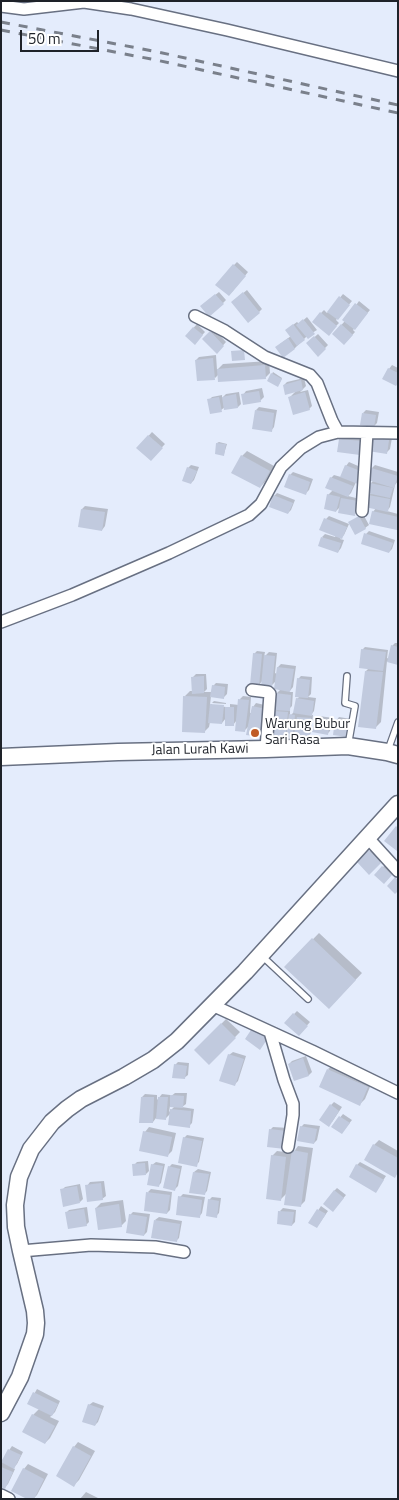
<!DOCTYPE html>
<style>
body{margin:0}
#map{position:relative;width:399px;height:1500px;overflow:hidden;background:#e4ecfc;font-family:"Titillium Web",sans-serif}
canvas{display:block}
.frame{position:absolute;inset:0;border:2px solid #1e2229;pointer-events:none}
.scale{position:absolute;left:20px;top:30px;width:79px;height:22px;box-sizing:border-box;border:2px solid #1e2229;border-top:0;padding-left:6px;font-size:15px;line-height:18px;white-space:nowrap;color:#1e2229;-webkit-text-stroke:4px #fff;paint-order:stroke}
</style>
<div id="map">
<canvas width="399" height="1500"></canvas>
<div class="frame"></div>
<div class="scale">50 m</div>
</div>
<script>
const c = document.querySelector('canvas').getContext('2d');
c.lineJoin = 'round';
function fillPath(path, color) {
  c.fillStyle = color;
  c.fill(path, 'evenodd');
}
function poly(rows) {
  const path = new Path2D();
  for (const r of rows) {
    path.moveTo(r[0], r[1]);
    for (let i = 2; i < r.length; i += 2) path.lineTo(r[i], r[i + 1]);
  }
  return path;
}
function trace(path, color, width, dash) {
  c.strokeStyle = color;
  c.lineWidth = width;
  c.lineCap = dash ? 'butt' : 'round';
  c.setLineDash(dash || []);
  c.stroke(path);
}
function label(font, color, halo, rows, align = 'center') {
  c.font = font + ' "Titillium Web",sans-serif';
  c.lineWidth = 4;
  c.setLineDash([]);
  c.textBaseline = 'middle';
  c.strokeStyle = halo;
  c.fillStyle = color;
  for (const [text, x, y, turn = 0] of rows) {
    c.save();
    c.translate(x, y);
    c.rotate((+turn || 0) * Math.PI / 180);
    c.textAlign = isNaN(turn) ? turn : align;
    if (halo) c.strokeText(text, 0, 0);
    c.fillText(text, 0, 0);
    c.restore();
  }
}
fillPath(poly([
 [237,262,248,272,232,292,234,265],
 [247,290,262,309,259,312,236,299],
 [219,292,226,300,223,303,205,303],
 [343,294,352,301,336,320,339,323,328,334,321,313,324,310,327,313],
 [359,301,370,310,353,330,355,332,344,344,333,334,345,321],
 [307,317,317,330,307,336,295,348,283,356,280,344,291,336,290,327,297,322,299,324],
 [197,324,205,332,195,343,186,336],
 [214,329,226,342,217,352,204,339],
 [318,334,328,345,318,355,308,343],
 [216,355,217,370,223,364,269,361,270,373,265,378,218,375,215,378,196,360,199,357],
 [392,365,398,368,398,383,389,369],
 [273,372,282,378,279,384,272,374],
 [304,378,306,386,300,392,308,390,312,406,309,409,290,397,296,391,284,385,287,382],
 [262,388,264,397,260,401,243,395,246,391],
 [239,392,241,404,238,407,225,407,221,410,209,400,212,397,222,395,222,398,226,394],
 [259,407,277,410,274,427,271,431,256,410],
 [366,410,379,412,377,423,374,426,363,413],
 [152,432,165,444,151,459,138,448],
 [374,435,392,438,390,449,387,452,371,438],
 [343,436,365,439,363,450,340,439],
 [219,442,227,444,224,454,217,443],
 [247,451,274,466,265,482,260,487,242,456],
 [349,462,365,469,356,482,351,493,348,496,360,499,358,511,354,515,341,506,336,511,328,495,333,490,331,478,334,475,341,477,346,466],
 [191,465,199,467,194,480,191,483,188,468],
 [375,465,398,472,398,481,395,485,390,507,387,511,398,514,398,527,396,528,373,512,376,508,369,495,372,493,369,492,371,483,374,480,372,468],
 [293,472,313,479,309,490,306,493,290,475],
 [277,493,295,500,291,510,288,513,274,496],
 [85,506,108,509,105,526,102,530,80,526,82,509],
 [363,514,369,525,365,528,350,522],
 [329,516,349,524,344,535,340,539,344,540,341,548,338,552,322,537,325,534,335,537,336,535,326,519],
 [369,531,395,540,392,549,389,552,366,534],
 [395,643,398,643,398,664,387,661,381,722,376,727,366,671,369,668,362,650,365,647,388,650,387,658,389,659,392,646],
 [257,651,265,652,264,657,269,652,277,653,275,673,277,674,278,667,281,664,296,666,293,687,289,692,293,692,292,706,290,708,290,716,294,712,297,699,300,696,298,679,301,676,312,677,311,694,308,697,316,698,314,711,311,715,313,715,311,733,308,736,295,736,292,739,286,738,285,739,275,711,278,709,276,694,281,689,276,681,271,686,263,680,259,685,254,654],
 [196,674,206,674,207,689,204,692,212,692,213,686,216,683,228,684,227,694,224,697,211,696,210,705,212,704,212,705,226,707,226,708,230,707,230,704,239,705,240,699,243,696,251,697,250,713,251,713,253,707,256,703,269,706,264,733,260,736,249,726,245,730,237,720,233,725,226,718,222,723,210,722,209,727,204,732,185,696,190,691,193,691,193,677],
 [214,701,226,703,226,704,212,703],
 [319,716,333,718,330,731,327,734,316,719],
 [339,717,351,719,349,732,336,721],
 [373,848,383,859,369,873,359,862],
 [386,864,394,872,384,883,375,875],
 [319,933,362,973,329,1008,286,967],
 [297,1011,310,1022,302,1031,294,1014],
 [226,1019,240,1032,209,1064,196,1050],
 [233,1052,246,1056,238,1081,235,1084,229,1055],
 [306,1056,312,1072,309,1075,294,1080,289,1064,292,1061],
 [178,1062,189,1063,188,1075,184,1078,175,1065],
 [333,1065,372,1082,365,1099,360,1104,328,1069],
 [175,1093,187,1093,186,1104,182,1107,194,1109,192,1123,189,1126,171,1113,166,1118,156,1118,153,1122,142,1097,145,1094,157,1095,157,1100,162,1094,170,1095,170,1097],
 [170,1106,175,1106,169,1112],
 [334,1102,342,1107,332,1122,331,1105],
 [343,1114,352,1120,344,1130,333,1126],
 [304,1124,320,1126,317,1140,314,1143,301,1127],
 [149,1127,176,1133,172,1151,167,1156,145,1132],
 [273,1127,289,1128,288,1144,270,1130],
 [187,1135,204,1138,199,1162,196,1165,184,1138],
 [379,1140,398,1151,398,1173,394,1176,374,1145],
 [298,1146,313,1148,305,1201,300,1206,287,1193,281,1199,272,1156,277,1151,293,1153],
 [148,1161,149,1171,146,1174,134,1165,137,1162],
 [156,1162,165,1164,161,1183,158,1186,152,1165],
 [360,1162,386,1176,376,1191,357,1165],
 [172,1164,182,1166,178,1186,174,1190,169,1167],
 [198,1169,211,1172,207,1191,204,1194,194,1172],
 [104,1181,106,1196,102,1199,87,1186,90,1182],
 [80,1184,83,1199,80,1202,62,1190,65,1187],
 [337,1188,346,1195,336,1207,334,1191],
 [151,1189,172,1192,170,1210,167,1213,148,1192],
 [183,1194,205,1197,202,1213,199,1217,180,1197],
 [212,1197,221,1198,219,1213,216,1216,209,1200],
 [123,1200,126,1221,121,1226,96,1208,101,1203],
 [321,1206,328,1211,319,1224,310,1223],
 [87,1207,89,1222,86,1225,66,1213,69,1210],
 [283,1208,296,1210,295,1222,292,1225,280,1211],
 [133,1212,150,1214,147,1232,144,1235,130,1215],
 [159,1217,182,1221,179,1238,176,1241,155,1220],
 [37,1389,60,1401,55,1412,50,1417,59,1421,50,1438,45,1443,33,1415,39,1409,29,1403],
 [93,1402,104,1406,98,1422,95,1425,89,1405],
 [78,1442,95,1451,79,1480,74,1485,74,1447],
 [12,1446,23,1452,17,1464,13,1468,15,1469,8,1484,5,1487,1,1486,1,1462],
 [28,1464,48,1474,37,1495,33,1499,24,1469],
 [86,1492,100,1499,80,1499]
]), '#0003');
fillPath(poly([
 [233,264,246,276,229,296,215,285],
 [243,292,260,313,248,323,231,302],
 [215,294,224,304,209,317,200,306],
 [339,296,350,305,338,320,327,312],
 [355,303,368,313,355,330,342,320],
 [320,312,337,326,329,336,312,322],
 [303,319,315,334,308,339,296,325],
 [293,324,305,340,297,346,285,330],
 [341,324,353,335,344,345,332,334],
 [193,327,203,335,195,345,185,336],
 [210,331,224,346,217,354,202,339],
 [314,336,326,349,318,357,306,343],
 [288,338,295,349,283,358,275,347],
 [244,350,245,360,232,361,231,351],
 [213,358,215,380,197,381,195,360],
 [265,365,266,379,218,382,217,369],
 [388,368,398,373,398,383,396,386,382,379],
 [271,373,282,379,278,387,267,381],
 [301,380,303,390,285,395,283,385],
 [259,391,261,402,243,405,241,394],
 [305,392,310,410,293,415,288,397],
 [236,394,238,408,224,410,222,397],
 [219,397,222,412,210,414,207,399],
 [255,410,274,413,272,432,252,429],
 [362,413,376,415,374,427,360,425],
 [148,435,163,448,151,461,136,448],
 [370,438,389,440,387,454,368,451],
 [339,439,362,441,360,455,337,452],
 [216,443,226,444,224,456,215,454],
 [241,455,270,471,260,488,231,473],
 [345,465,363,472,358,484,340,477],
 [187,467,197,471,191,484,182,481],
 [371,468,398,476,394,488,368,480],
 [289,474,310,482,306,495,284,487],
 [330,477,353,486,348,497,325,488],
 [370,483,393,488,390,498,367,493],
 [327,494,340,497,336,512,324,509],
 [273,495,293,503,288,514,269,507],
 [368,495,390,499,388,512,365,507],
 [341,498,358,501,355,516,338,513],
 [81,509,105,512,102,531,78,527],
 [372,511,398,517,397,530,369,524],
 [359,516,366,529,355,535,348,522],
 [324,518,347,527,342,539,319,530],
 [364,533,393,543,389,553,361,544],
 [321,537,341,543,338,553,318,546],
 [391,645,398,647,398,665,387,662],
 [361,649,386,652,383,671,359,668],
 [253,653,262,654,259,686,250,685],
 [264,655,275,656,272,687,261,687],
 [277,667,294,669,290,692,274,689],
 [365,671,383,672,376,729,358,727],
 [204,676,204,693,192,694,191,677],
 [297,678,310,680,308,698,295,697],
 [212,685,225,687,224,699,210,697],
 [275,693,291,695,290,711,273,710],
 [183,696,207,697,205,733,182,732],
 [296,698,314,701,312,716,293,713],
 [238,699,249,700,245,732,235,731],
 [210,704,224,705,222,724,208,723],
 [252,706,266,709,261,737,246,735],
 [225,707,234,707,234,726,225,726],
 [274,711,288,712,285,741,271,739],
 [289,714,295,715,292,740,286,739],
 [297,717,311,718,309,737,294,736],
 [315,718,330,721,328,735,312,732],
 [335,720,349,722,347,737,333,735],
 [396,826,398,828,397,851,384,841],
 [369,850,381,863,369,875,357,862],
 [382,866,392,875,384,884,374,875],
 [395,877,398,880,398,891,395,894,387,886],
 [312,938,356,980,329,1009,284,967],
 [293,1013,308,1026,299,1036,284,1023],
 [221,1023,236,1038,209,1065,194,1050],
 [253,1027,268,1038,260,1050,245,1039],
 [228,1054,244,1059,235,1086,219,1081],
 [303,1058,309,1076,294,1081,288,1064],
 [174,1064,187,1066,185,1079,172,1078],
 [327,1069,368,1087,360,1106,319,1087],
 [170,1095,184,1096,183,1108,170,1107],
 [141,1097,154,1097,153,1123,139,1123],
 [158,1097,168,1097,166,1120,156,1119],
 [330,1104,339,1111,329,1127,319,1120],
 [170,1109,191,1111,190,1128,168,1125],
 [339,1116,350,1123,342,1134,331,1127],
 [300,1126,317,1129,314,1144,297,1141],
 [269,1129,287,1131,285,1149,267,1147],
 [143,1131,172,1137,168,1157,139,1151],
 [183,1137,202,1141,197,1167,178,1163],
 [373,1144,398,1158,398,1172,395,1178,364,1160],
 [292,1150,308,1153,301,1207,284,1205],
 [271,1155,286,1157,281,1201,266,1199],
 [145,1163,146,1175,133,1176,132,1164],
 [151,1164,163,1166,159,1187,147,1185],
 [356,1164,384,1180,376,1193,349,1177],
 [168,1166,180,1169,175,1191,163,1188],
 [193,1172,209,1174,205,1195,189,1193],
 [101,1183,103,1200,87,1202,85,1185],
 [77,1186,80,1203,63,1207,60,1189],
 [334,1190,344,1198,333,1212,323,1204],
 [146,1192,170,1195,167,1214,144,1211],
 [178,1196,202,1200,200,1218,176,1215],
 [208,1199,219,1201,217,1218,206,1216],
 [119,1204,122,1227,98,1230,95,1208],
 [84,1209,87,1226,68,1229,65,1212],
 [317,1209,326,1214,317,1228,308,1223],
 [278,1211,294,1212,292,1226,277,1224],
 [129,1214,147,1217,144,1236,126,1233],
 [154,1220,180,1224,177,1242,151,1238],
 [33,1392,58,1404,52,1416,27,1404],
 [88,1404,102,1409,95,1426,82,1422],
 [32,1414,55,1426,45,1444,22,1432],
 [73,1446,91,1456,74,1487,56,1476],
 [8,1449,21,1455,14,1469,1,1462],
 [1,1467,13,1472,5,1489,1,1487],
 [23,1468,44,1479,34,1499,27,1499,11,1491]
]), '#c1cade');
const lane = poly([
 [347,676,345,703,355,706,348,746],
 [388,750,398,722],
 [262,956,308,999]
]);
const street = poly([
 [1,6,24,9,84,2,131,9,227,30,398,71],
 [195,316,225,331,265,357,310,375,317,383,332,421,338,432],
 [362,511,367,433],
 [1,622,72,595,169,553,249,515,261,504,281,467,301,448,319,437,338,432,398,433],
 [252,690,268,692,270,694,266,749],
 [367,837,398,871],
 [212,1005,312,1051,398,1093],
 [270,1032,284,1080,293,1104,293,1115,288,1147],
 [21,1251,91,1245,155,1247,184,1252],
 [1,1495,9,1499]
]);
const secondary = poly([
 [1,757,118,752,266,749,348,746,387,752,398,755],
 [1,1413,20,1377,35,1334,36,1323,35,1311,21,1251,16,1227,15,1205,19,1177,31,1149,52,1122,67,1109,81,1099,124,1077,153,1060,177,1041,245,972,398,804]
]);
trace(lane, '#687082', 8);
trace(street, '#687082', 14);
trace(secondary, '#687082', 19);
trace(lane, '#fff', 5.5);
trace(street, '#fff', 11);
trace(secondary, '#fff', 16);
trace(poly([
 [1,22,158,52,398,105],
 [1,30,156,60,398,113]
]), '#7a808b', 3, [9, 9]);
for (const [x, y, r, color] of [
 [255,733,5,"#c05c26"]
]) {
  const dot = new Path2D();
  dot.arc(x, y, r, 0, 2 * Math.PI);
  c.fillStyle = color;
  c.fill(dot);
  trace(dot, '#fff', 2);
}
label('14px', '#1e2229', '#fff', [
 ["Warung Bubur",265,725],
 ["Sari Rasa",265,741]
], 'left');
label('14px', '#1e2229', '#fff', [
 ["Jalan Lurah Kawi",200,750,-1]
]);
</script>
